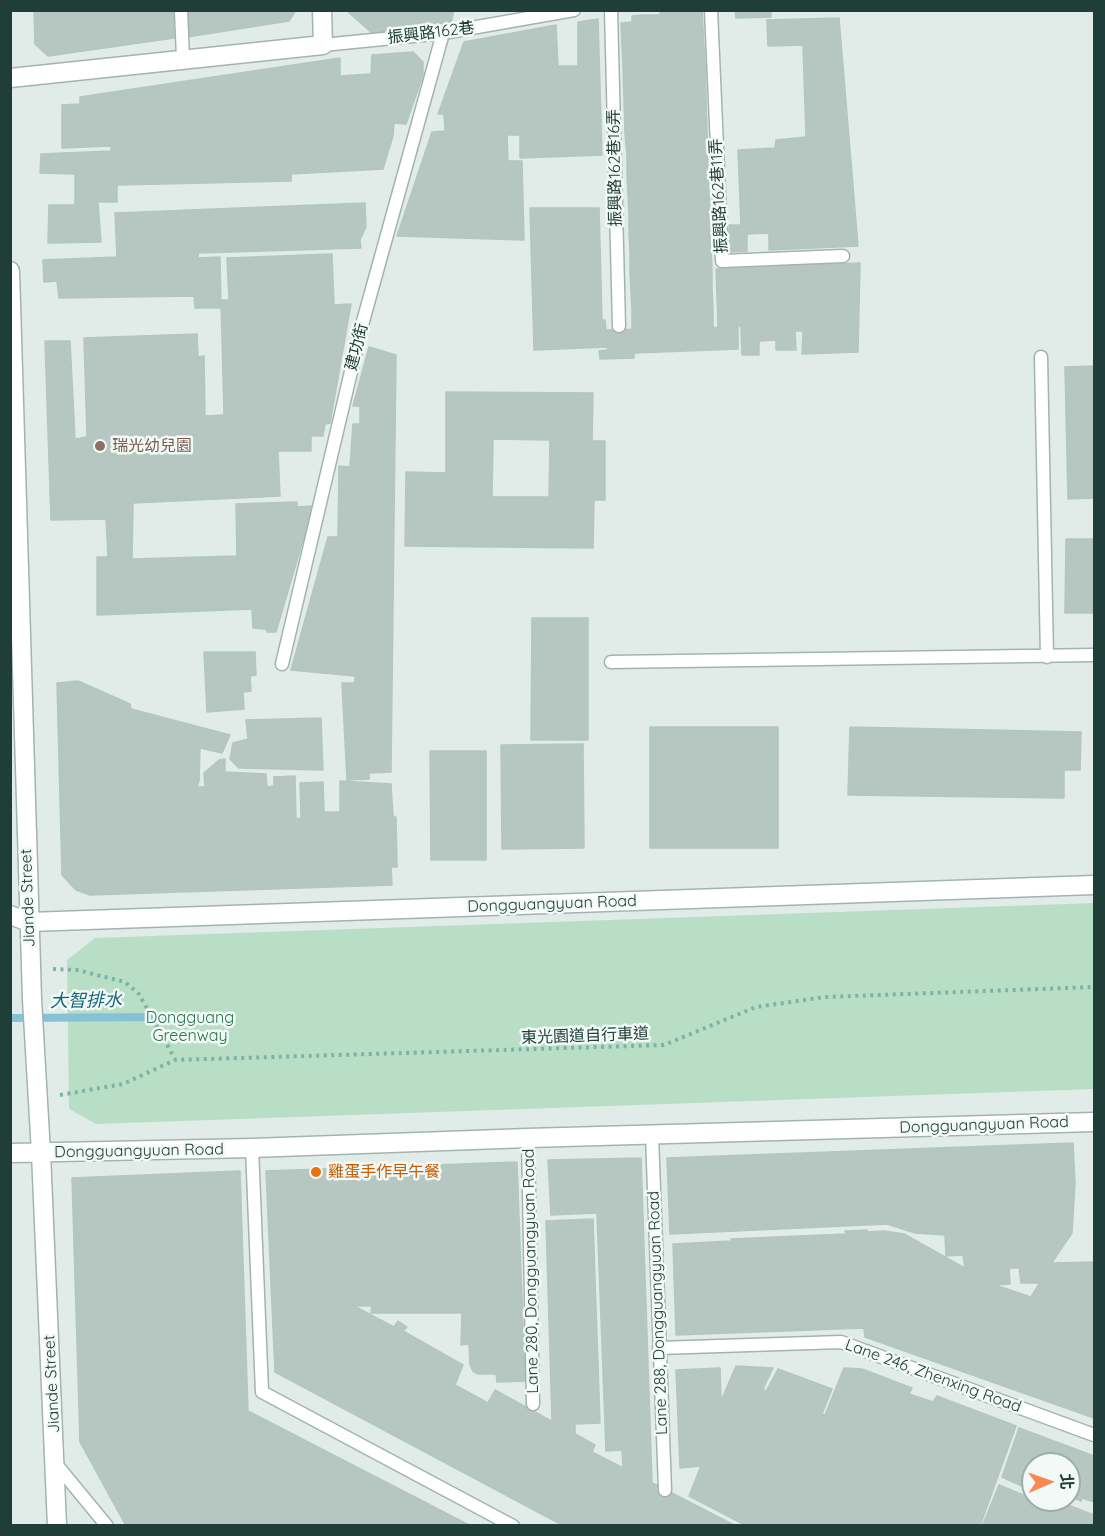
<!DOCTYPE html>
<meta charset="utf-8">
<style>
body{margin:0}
#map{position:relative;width:1105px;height:1536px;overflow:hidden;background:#e1ece8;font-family:Quicksand,"Noto Sans TC",sans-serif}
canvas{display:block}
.frame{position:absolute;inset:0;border:12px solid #203e38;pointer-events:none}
.north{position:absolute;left:1021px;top:1452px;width:60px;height:60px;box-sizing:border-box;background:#f2f9f6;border:2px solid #9eaeaa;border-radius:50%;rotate:88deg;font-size:16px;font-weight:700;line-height:24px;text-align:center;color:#203e38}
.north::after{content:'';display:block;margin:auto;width:21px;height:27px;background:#f98952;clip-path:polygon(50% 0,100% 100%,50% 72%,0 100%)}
</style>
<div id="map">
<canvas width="1105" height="1536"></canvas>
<div class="frame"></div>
<div class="north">北</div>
</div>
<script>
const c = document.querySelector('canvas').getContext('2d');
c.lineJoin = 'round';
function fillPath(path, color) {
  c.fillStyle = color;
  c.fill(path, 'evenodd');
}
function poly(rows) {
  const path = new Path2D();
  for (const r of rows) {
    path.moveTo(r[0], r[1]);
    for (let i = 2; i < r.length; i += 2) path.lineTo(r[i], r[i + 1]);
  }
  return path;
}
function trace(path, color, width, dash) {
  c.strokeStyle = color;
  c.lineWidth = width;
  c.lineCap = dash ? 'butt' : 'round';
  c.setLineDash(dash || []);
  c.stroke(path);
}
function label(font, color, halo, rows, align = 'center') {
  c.font = font + ' Quicksand,"Noto Sans TC",sans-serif';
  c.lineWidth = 5;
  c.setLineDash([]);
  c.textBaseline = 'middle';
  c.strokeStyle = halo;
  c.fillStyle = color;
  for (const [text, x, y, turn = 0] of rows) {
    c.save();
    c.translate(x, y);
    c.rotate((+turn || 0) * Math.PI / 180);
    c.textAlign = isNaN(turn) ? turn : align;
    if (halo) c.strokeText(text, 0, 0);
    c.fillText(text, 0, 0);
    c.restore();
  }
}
fillPath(poly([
 [1094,903,1094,1089,96,1124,69,1109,67,960,95,938]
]), '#b8dfc6');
trace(poly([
 [10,1018,161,1017]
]), '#86c2d5', 8);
const building = poly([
 [34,10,173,10,174,38,48,56,35,44,34,10],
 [186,10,296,10,289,21,187,37,186,10],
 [346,10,454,10,451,22,373,34,346,10],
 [660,10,679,10,681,65,662,66,660,10],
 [679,10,702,10,705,64,681,65,679,10],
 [735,10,771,10,771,17,736,18,735,10],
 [642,15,660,15,662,66,644,67,642,15],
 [642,15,644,67,623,67,621,23,632,22,632,16,642,15],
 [839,18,858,246,769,250,769,233,747,234,747,251,729,252,729,225,741,225,738,150,775,148,776,140,806,137,803,45,768,46,767,20,839,18],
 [598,19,602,155,520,158,520,135,507,135,508,161,522,161,524,240,397,236,432,132,445,131,444,114,438,114,464,42,556,25,558,66,578,66,578,22,598,19],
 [413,52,423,62,423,75,406,124,394,123,393,136,383,169,291,174,291,181,117,185,117,202,98,202,101,242,48,243,49,205,75,205,75,174,40,173,41,154,111,151,111,146,62,148,62,105,80,104,80,97,340,58,340,76,371,74,372,55,413,52],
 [705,64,707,131,684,132,681,65,705,64],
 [681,65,684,132,665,133,662,66,681,65],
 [662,66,665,133,647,134,644,67,662,66],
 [623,67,644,67,647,134,625,134,623,67],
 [707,131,708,152,627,155,625,134,707,131],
 [708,152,708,172,627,174,627,155,708,152],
 [708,172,709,191,628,194,627,174,708,172],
 [709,191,710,211,629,213,628,194,709,191],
 [365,203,366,227,360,240,361,248,198,253,198,258,220,257,221,308,195,308,194,296,59,298,57,281,44,282,43,260,117,257,115,213,365,203],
 [530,208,599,208,602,320,605,320,606,330,738,327,738,349,634,353,634,358,600,359,599,351,608,350,607,347,534,350,530,208],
 [710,211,710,230,629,233,629,213,710,211],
 [710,230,711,249,630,252,629,233,710,230],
 [711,249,712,269,630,271,630,252,711,249],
 [332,254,334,305,351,304,330,423,325,424,323,436,311,436,311,451,278,451,280,496,133,503,132,559,237,556,236,504,297,502,297,507,313,506,276,632,267,632,266,629,253,628,252,609,97,615,97,557,108,557,106,519,51,520,45,341,70,341,75,439,87,437,84,338,197,334,198,357,204,356,205,416,224,415,221,300,229,300,227,258,332,254],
 [860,263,858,352,802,354,803,331,795,331,796,350,776,350,776,340,759,341,759,355,742,355,741,326,718,326,716,269,860,263],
 [712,269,712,288,631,291,630,271,712,269],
 [712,288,713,308,632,310,631,291,712,288],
 [713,308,713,327,632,330,632,310,713,308],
 [369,347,396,355,391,772,369,773,369,779,347,780,342,683,355,683,355,676,291,670,328,537,338,537,339,466,350,467,353,424,360,424,360,406,353,406,369,347],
 [1094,366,1094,498,1068,499,1065,367,1094,366],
 [446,392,593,393,592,441,605,441,605,500,594,500,593,548,405,546,406,472,446,473,446,392],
 [493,439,550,440,549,497,492,497,493,439],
 [1066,539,1094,539,1094,613,1065,613,1066,539],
 [532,618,588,618,588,740,531,740,532,618],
 [204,652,255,652,256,675,250,676,251,691,243,692,244,709,207,712,204,652],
 [78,681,130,704,131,709,230,735,222,753,200,748,199,781,197,787,205,787,204,773,219,760,225,759,225,772,266,774,267,787,274,786,274,777,295,776,296,819,301,818,300,783,323,782,324,812,340,812,340,781,391,784,393,817,396,817,397,867,391,867,392,885,90,895,76,890,62,875,57,683,78,681],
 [321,718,323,770,239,768,230,759,233,743,248,739,246,720,321,718],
 [650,727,778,727,778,848,650,848,650,727],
 [850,727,1081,732,1080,770,1064,770,1064,798,848,795,850,727],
 [583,744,584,848,502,849,501,745,583,744],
 [430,751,486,751,486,860,431,860,430,751],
 [1073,1143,1075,1183,1072,1233,1038,1283,1021,1283,1019,1268,1009,1268,1010,1284,995,1285,965,1269,963,1255,946,1256,945,1235,915,1233,887,1224,670,1234,667,1158,1073,1143],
 [641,1158,652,1482,623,1468,622,1450,606,1451,597,1213,551,1215,548,1160,641,1158],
 [517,1162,525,1381,497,1382,496,1374,478,1374,473,1371,470,1365,469,1344,461,1345,462,1313,371,1313,372,1306,354,1306,394,1327,398,1321,407,1327,403,1331,463,1365,455,1385,488,1403,495,1390,595,1445,592,1452,736,1526,564,1526,275,1372,266,1171,517,1162],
 [240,1171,248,1411,471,1526,126,1526,80,1442,72,1178,240,1171],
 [593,1219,600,1423,575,1424,575,1434,552,1421,546,1221,593,1219],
 [867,1230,867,1232,884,1231,904,1234,995,1285,1031,1297,1052,1263,1094,1262,1094,1418,865,1337,864,1328,676,1335,673,1244,731,1241,731,1239,846,1234,845,1231,867,1230],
 [736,1366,773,1368,763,1389,766,1391,778,1369,832,1389,822,1414,825,1415,844,1368,862,1369,912,1388,909,1394,933,1402,937,1396,1016,1426,980,1526,747,1526,689,1496,701,1466,680,1468,676,1370,720,1368,721,1401,736,1366],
 [1019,1428,1094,1456,1094,1502,1082,1498,1081,1501,1069,1496,1069,1464,1033,1464,1033,1491,1002,1477,1019,1428],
 [999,1485,1050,1506,1052,1500,1055,1500,1094,1515,1094,1526,983,1524,999,1485]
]);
fillPath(building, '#b6c7c1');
trace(building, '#b3c6c0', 1.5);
const lane = poly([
 [181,10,183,58],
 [611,10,619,326],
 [711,10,722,261,843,256],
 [323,45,443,33,574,10],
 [1041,357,1047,657],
 [611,662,1094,655],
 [282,664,362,325,443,33],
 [652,1135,665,1490],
 [528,1138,533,1404],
 [252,1148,262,1392,513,1526],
 [659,1348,841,1342,1094,1435],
 [56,1464,107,1526]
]);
const street = poly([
 [10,78,323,45,322,10],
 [10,271,32,999,41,1153,57,1526],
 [10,915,29,922,1094,885],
 [10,1153,252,1148,528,1138,1094,1122]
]);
trace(lane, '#a3b4b0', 15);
trace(street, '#a3b4b0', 21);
trace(poly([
 [53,969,77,970,125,982,139,994,175,1059],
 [60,1095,123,1084,175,1060,664,1045,756,1007,825,997,1094,987]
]), '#7fb2a6', 4, [3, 4.5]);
trace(lane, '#fff', 12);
trace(street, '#fff', 18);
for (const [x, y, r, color] of [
 [100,446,6,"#8d6e63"],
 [316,1172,6,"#e8710a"]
]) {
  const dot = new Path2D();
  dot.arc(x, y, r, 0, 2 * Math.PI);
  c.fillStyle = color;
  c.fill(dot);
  trace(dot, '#f2f9f6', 2);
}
label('16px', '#203e38', '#f2f9f6', [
 ["振興路162巷",431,33,-7],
 ["振興路162巷16弄",615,168,-91],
 ["振興路162巷11弄",719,196,-93],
 ["建功街",357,347,-76],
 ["Jiande Street",28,898,-92],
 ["Dongguangyuan Road",552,904,-2],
 ["東光園道自行車道",585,1036,-2],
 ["Dongguangyuan Road",984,1125,-2],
 ["Dongguangyuan Road",139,1151,-1],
 ["Lane 280, Dongguangyuan Road",531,1271,-91],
 ["Lane 288, Dongguangyuan Road",658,1313,-92],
 ["Lane 246, Zhenxing Road",933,1376,20],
 ["Jiande Street",52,1384,-93]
]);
label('16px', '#785e54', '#f2f9f6', [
 ["瑞光幼兒園",112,446]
], 'left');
label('16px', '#28774d', '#f2f9f6', [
 ["Dongguang",190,1018],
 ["Greenway",190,1036]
]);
label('16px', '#c56008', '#f2f9f6', [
 ["雞蛋手作早午餐",328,1172]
], 'left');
label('italic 18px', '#17647d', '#f2f9f6', [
 ["大智排水",86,1001,-1]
]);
</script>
